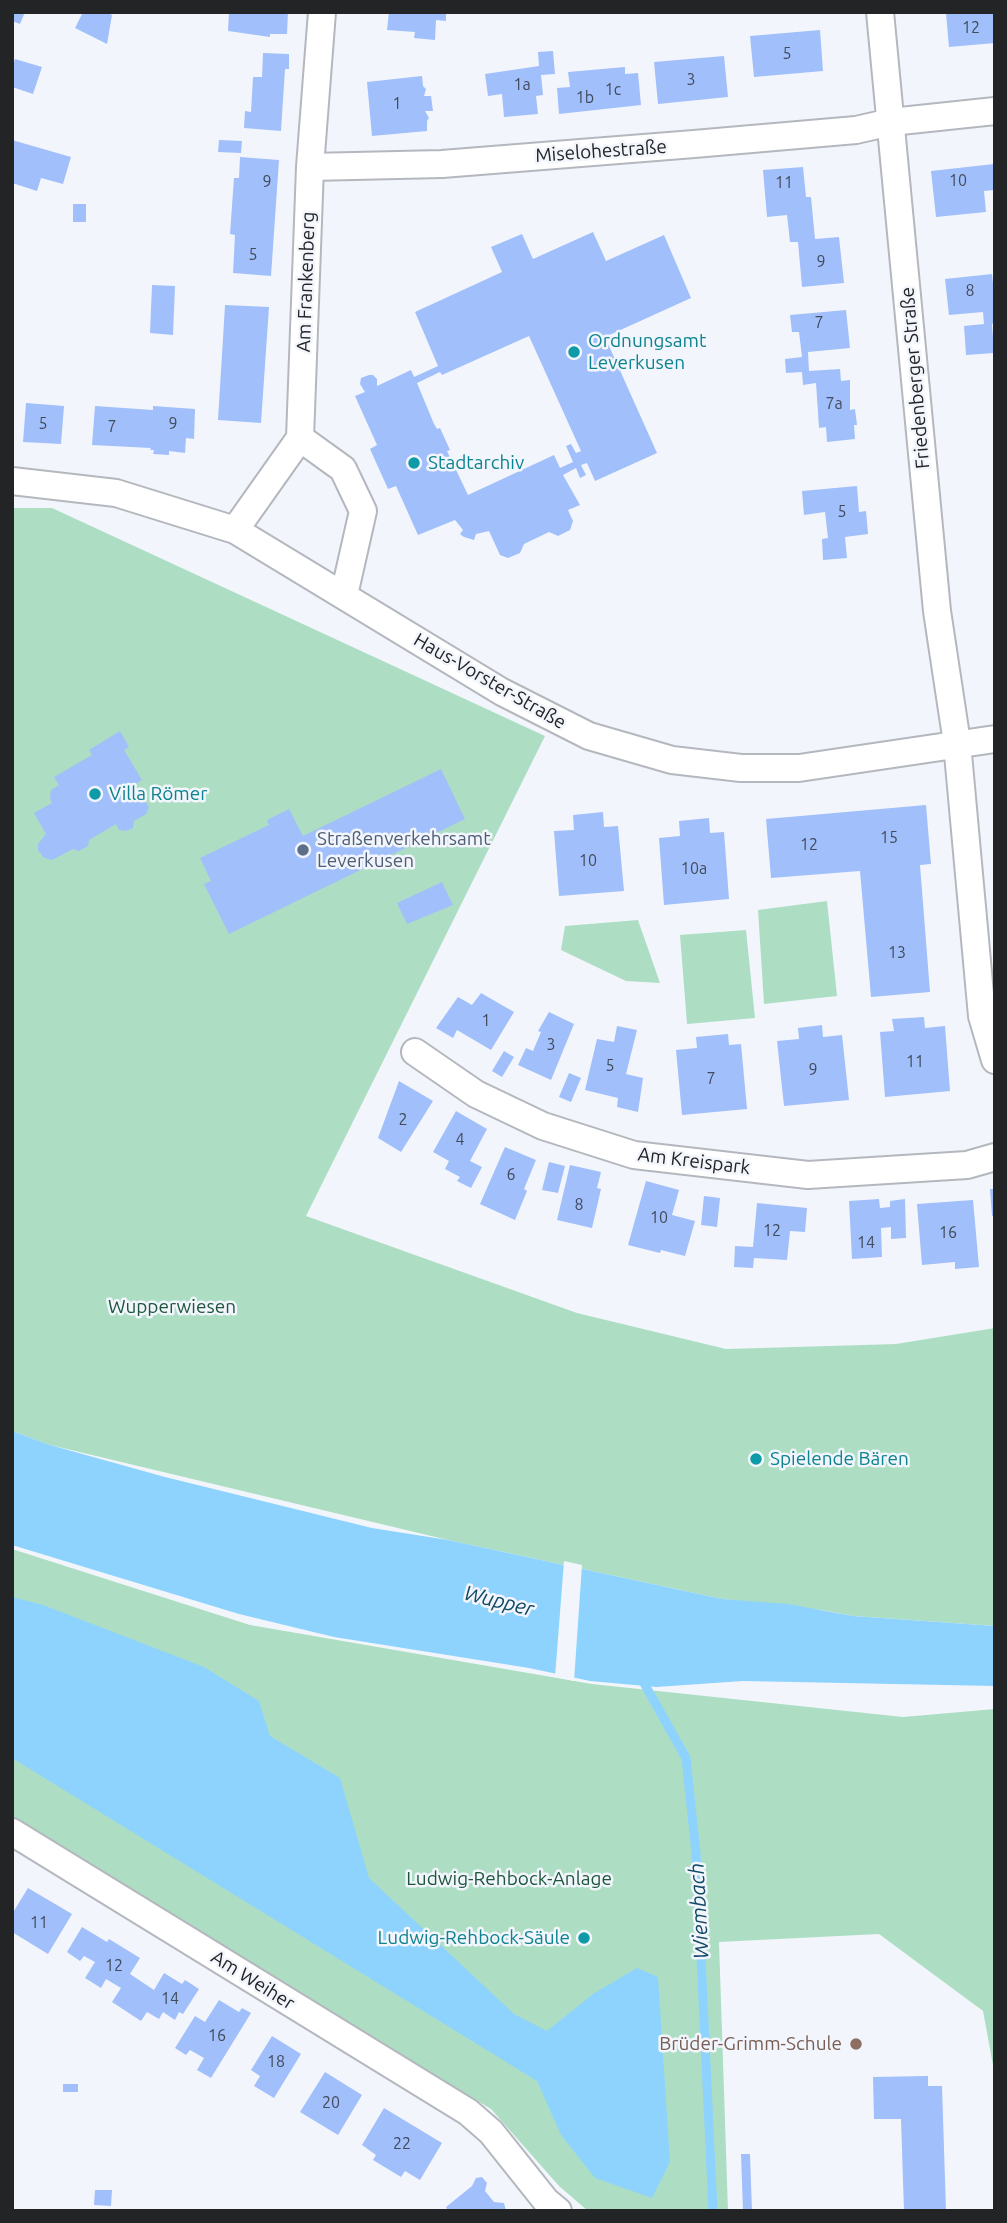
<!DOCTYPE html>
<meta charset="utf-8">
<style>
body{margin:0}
#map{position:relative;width:1007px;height:2223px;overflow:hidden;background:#f2f6fc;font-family:Ubuntu,sans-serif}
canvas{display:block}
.frame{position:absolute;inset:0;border:14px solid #232426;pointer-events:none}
</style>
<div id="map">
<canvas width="1007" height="2223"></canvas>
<div class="frame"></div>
</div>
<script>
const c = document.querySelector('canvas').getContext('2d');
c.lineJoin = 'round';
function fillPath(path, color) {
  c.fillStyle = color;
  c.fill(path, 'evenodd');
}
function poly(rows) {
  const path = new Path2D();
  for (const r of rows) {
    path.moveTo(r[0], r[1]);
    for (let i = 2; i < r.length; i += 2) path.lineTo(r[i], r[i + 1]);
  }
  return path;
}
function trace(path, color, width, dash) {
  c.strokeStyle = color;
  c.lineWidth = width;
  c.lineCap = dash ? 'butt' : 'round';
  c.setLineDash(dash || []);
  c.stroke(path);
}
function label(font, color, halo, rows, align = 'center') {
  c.font = font + ' Ubuntu,sans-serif';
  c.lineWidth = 5;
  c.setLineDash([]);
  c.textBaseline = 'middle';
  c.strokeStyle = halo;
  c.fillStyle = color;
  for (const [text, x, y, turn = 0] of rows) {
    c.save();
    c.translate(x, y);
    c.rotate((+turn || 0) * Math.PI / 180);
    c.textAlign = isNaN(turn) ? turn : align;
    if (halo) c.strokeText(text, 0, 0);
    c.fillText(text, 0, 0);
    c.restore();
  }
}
fillPath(poly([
 [12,508,52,508,545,736,306,1216,577,1313,726,1349,896,1344,995,1328,995,1626,853,1616,822,1610,722,1599,448,1540,50,1445,12,1431],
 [827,901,837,996,764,1004,758,910],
 [638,920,660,983,626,981,561,950,565,926],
 [746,930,755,1018,687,1024,680,935],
 [12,1549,250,1625,592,1684,903,1717,995,1709,995,2076,983,2011,879,1934,719,1942,728,2211,588,2211,559,2186,491,2109,12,1821]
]), '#addec3');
fillPath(poly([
 [12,1431,50,1445,165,1477,372,1528,448,1540,722,1599,788,1604,853,1616,995,1626,995,1686,743,1681,656,1687,590,1681,529,1668,334,1637,239,1614,12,1545],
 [12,1597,43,1605,204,1667,259,1701,270,1736,340,1778,369,1878,514,2014,547,2031,593,1994,637,1968,658,1977,670,2162,652,2198,595,2178,561,2135,537,2081,12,1758]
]), '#8ed3fe');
fillPath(poly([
 [564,1561,582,1565,574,1681,555,1677]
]), '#f2f6fc');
trace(poly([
 [640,1676,686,1758,696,1853,713,2211]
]), '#8ed3fe', 9);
fillPath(poly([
 [12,12,25,12,20,24,12,21],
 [83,12,106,12,112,15,107,44,75,28],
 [229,12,288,12,287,34,270,34,270,37,228,31],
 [389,12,446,12,446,21,436,20,435,40,414,38,415,32,387,30],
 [952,12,995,12,995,43,949,47,946,13],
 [820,30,823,71,754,77,750,36],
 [553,51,555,74,541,75,543,95,536,96,538,114,504,117,502,94,488,96,485,74,539,66,538,52],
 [263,53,289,54,289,69,285,69,281,131,244,128,245,111,251,112,253,77,262,77],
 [724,56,728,97,658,104,654,62],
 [15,59,42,67,33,94,12,87,12,69],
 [625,67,625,74,638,73,641,105,559,114,557,88,570,87,568,72],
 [422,76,423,86,426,89,424,96,431,96,433,111,425,111,429,118,427,121,427,131,372,136,367,82],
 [12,140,71,157,63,184,41,178,37,191,12,183],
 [219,140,242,141,241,153,218,152],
 [240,157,279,160,271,276,233,273,235,235,230,234,234,178,239,178],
 [994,164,995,190,984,191,986,212,936,217,931,171],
 [803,167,806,197,811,197,815,239,839,237,844,283,802,287,798,242,790,242,787,215,767,217,763,170],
 [73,204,86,204,86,222,73,222],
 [593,232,606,261,664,235,691,298,605,337,657,453,595,481,587,463,581,465,586,475,580,478,576,468,563,475,580,505,568,510,573,521,570,530,558,536,549,532,524,544,520,553,508,558,500,555,489,531,476,534,474,540,464,537,460,534,463,530,455,520,418,535,396,486,388,489,370,449,377,445,355,396,365,392,360,384,361,378,369,375,373,375,377,379,377,386,411,370,414,377,438,366,415,312,502,272,491,247,522,234,533,259],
 [529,336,581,451,576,453,571,444,566,446,573,462,560,468,554,455,468,495,447,451,450,450,440,428,437,429,434,424,417,383,440,372,442,375],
 [992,274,995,304,995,323,992,324,994,353,966,355,964,326,984,324,983,312,949,315,945,279],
 [152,285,175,286,173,335,150,333],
 [225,305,269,307,261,423,218,420],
 [846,310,850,348,808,352,809,371,840,369,841,381,850,380,850,410,855,409,857,425,854,425,855,439,827,442,826,427,819,428,816,383,803,385,802,372,786,373,785,359,802,357,799,332,792,332,790,315],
 [26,403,64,406,61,444,23,442],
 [95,406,153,410,153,406,195,409,194,439,186,438,185,453,169,451,169,455,153,454,154,450,150,450,151,448,92,445],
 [857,486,859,512,866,511,868,534,845,537,847,558,823,560,822,539,828,538,825,512,804,515,802,491],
 [120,731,129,747,124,750,142,780,134,785,149,807,146,814,134,821,133,828,126,831,119,830,116,824,89,840,88,846,79,851,73,849,52,860,44,858,38,850,38,844,46,834,34,813,52,803,50,798,51,790,59,785,54,777,92,755,89,750],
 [441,769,465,819,229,934,204,884,211,881,200,858,269,825,267,820,289,809,303,836],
 [926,805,931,864,920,865,930,992,871,997,860,871,771,878,766,819],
 [603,812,604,827,618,826,624,891,559,896,554,831,574,830,573,815],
 [709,818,710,833,724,832,729,899,664,905,659,838,680,836,679,821],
 [442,882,453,905,407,924,397,903],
 [481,993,514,1012,491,1050,457,1030,453,1038,436,1028,458,997,472,1005],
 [549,1012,574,1024,551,1080,518,1065,526,1048,533,1051,541,1032,538,1031],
 [924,1017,925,1028,945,1026,950,1091,885,1097,880,1032,894,1031,892,1019],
 [822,1025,823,1037,842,1035,849,1100,784,1106,777,1041,799,1039,798,1028],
 [617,1026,637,1030,626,1074,643,1078,638,1112,617,1107,618,1098,585,1090,597,1039,614,1042],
 [728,1034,729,1045,741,1044,747,1109,682,1115,676,1050,697,1048,696,1037],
 [504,1051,514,1057,502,1077,492,1071],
 [569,1073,581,1078,571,1102,559,1097],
 [399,1081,433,1101,401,1152,378,1138],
 [456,1111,487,1129,470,1161,482,1167,471,1188,457,1181,460,1177,445,1169,449,1161,433,1152],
 [505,1147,536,1160,524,1189,527,1191,515,1220,480,1204],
 [549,1162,565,1166,558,1193,542,1190],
 [570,1165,601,1172,597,1188,601,1189,592,1228,557,1220],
 [646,1181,679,1190,672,1215,695,1221,685,1256,661,1250,660,1253,628,1245],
 [990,1189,995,1189,995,1215,992,1216],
 [704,1196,720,1198,717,1227,701,1225],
 [879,1199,880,1208,890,1207,890,1201,905,1199,906,1238,891,1239,891,1227,881,1228,882,1257,852,1259,849,1201],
 [973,1200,979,1267,955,1269,955,1262,922,1265,917,1204],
 [757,1203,807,1208,805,1232,790,1231,787,1260,754,1258,753,1268,734,1267,735,1246,753,1247],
 [28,1888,72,1914,48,1954,12,1932,12,1914],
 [82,1927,107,1942,109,1939,140,1958,130,1974,154,1990,164,1973,182,1984,185,1980,199,1989,183,2014,179,2012,175,2020,163,2012,159,2019,147,2012,141,2021,112,2002,121,1988,106,1979,101,1988,85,1978,95,1962,84,1956,80,1961,67,1952],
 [219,2000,239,2012,242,2008,251,2013,211,2078,197,2070,204,2058,190,2050,186,2055,175,2048,195,2016,205,2022],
 [272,2036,301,2054,274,2098,254,2086,260,2076,251,2070],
 [325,2072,362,2095,338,2135,300,2112],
 [928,2076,928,2086,942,2086,946,2211,904,2211,901,2119,874,2119,873,2077],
 [63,2084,78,2084,78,2092,63,2092],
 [384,2108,442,2143,420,2180,405,2171,401,2177,373,2160,376,2155,362,2145],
 [741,2154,750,2154,752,2211,743,2211],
 [482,2177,487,2183,485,2191,494,2202,504,2203,506,2211,448,2211,446,2207,472,2186,476,2178],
 [95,2190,112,2190,111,2206,94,2205]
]), '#a1bffb');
const minor = poly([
 [880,12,937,611,957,743,982,1016,995,1060],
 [310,167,442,164,694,144,856,130,891,122,995,111],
 [300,438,343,469,363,511,344,595],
 [12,481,116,493,235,530,502,692,589,736,672,760,741,768,799,768,995,739],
 [235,530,300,438,310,167,322,12],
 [415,1052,476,1094,543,1126,634,1155,808,1175,967,1165,995,1157],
 [12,1832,468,2112,491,2132,546,2201,558,2211]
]);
trace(minor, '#b4b8be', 30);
trace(minor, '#fff', 26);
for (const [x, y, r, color] of [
 [574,352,7,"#0f9aa8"],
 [414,463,7,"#0f9aa8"],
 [95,794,7,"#0f9aa8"],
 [303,850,7,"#5c6f8a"],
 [756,1459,7,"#0f9aa8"],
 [584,1938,7,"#0f9aa8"],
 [856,2044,7,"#8d6e63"]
]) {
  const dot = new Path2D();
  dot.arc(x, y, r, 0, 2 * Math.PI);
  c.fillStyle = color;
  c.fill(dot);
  trace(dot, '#f2f6fc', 2.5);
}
label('16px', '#424b5b', null, [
 ["12",971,28],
 ["5",787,54],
 ["3",691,80],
 ["1a",522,85],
 ["1c",613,90],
 ["1b",585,98],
 ["1",397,104],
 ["10",958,181],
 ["9",267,182],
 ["11",784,183],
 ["5",253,255],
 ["9",821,262],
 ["8",970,291],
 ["7",819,323],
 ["7a",834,404],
 ["5",43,424],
 ["9",173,424],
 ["7",112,427],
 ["5",842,512],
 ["15",889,838],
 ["12",809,845],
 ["10",588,861],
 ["10a",694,869],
 ["13",897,953],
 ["1",486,1021],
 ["3",551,1045],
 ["11",915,1062],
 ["5",610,1066],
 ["9",813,1070],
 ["7",711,1079],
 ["2",403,1120],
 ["4",460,1140],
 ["6",511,1175],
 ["8",579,1205],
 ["10",659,1218],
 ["12",772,1231],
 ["16",948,1233],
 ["14",866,1243],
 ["11",39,1923],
 ["12",114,1966],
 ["14",170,1999],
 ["16",217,2036],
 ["18",276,2062],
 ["20",331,2103],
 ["22",402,2144]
]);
label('19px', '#232426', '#f2f6fc', [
 ["Miselohestraße",601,151,-4],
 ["Am Frankenberg",306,282,-88],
 ["Friedenberger Straße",915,378,-95],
 ["Haus-Vorster-Straße",490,681,30],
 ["Am Kreispark",694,1161,7],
 ["Am Weiher",253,1980,32]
]);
label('19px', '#0d838f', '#f2f6fc', [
 ["Ordnungsamt",588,341],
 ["Leverkusen",588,363],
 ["Stadtarchiv",428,463],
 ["Villa Römer",109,794],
 ["Spielende Bären",770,1459],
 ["Ludwig-Rehbock-Säule",570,1938,"right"]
], 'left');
label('19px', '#4e5e75', '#f2f6fc', [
 ["Straßenverkehrsamt",317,839],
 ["Leverkusen",317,861]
], 'left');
label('19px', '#1e563c', '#f2f6fc', [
 ["Wupperwiesen",172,1307],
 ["Ludwig-Rehbock-Anlage",509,1879]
]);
label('19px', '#785e54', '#f2f6fc', [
 ["Brüder-Grimm-Schule",842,2044]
], 'right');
label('italic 21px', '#124965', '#f2f6fc', [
 ["Wupper",499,1601,14],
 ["Wiembach",699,1911,-93]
]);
</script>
